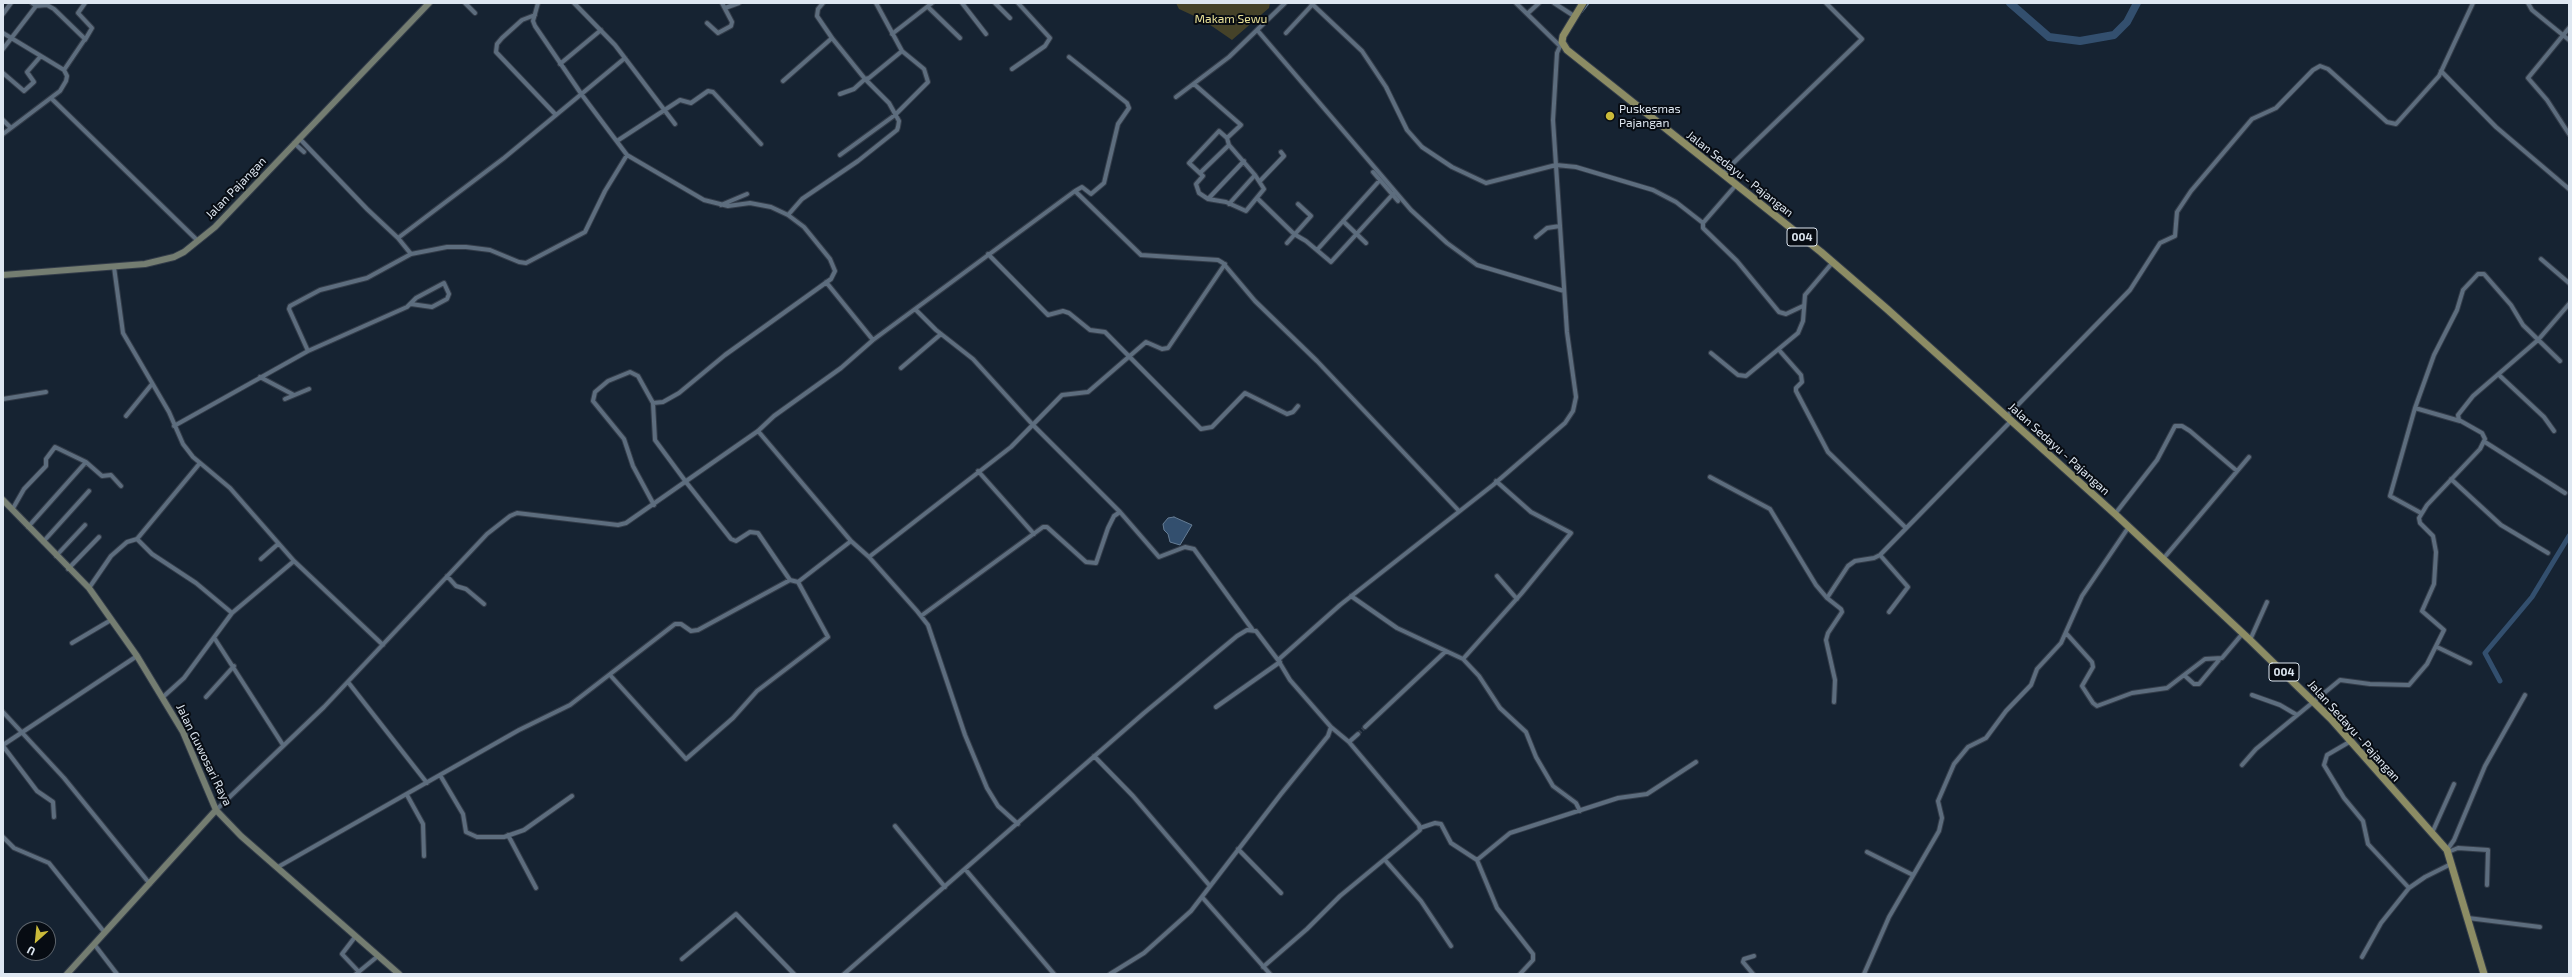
<!DOCTYPE html>
<style>
body{margin:0}
#map{position:relative;width:2572px;height:977px;overflow:hidden;background:#162332;font-family:"Exo 2",sans-serif}
canvas{display:block}
.frame{position:absolute;inset:0;border:4px solid #dee7f1;pointer-events:none}
.north{position:absolute;left:16px;top:921px;width:40px;height:40px;box-sizing:border-box;background:#070c13;border:1px solid #5d646c;border-radius:50%;rotate:207deg;font-size:11px;font-weight:700;line-height:16px;text-align:center;color:#dee7f1}
.north::after{content:'';display:block;margin:auto;width:14px;height:18px;background:#caba3a;clip-path:polygon(50% 0,100% 100%,50% 72%,0 100%)}
</style>
<div id="map">
<canvas width="2572" height="977"></canvas>
<div class="frame"></div>
<div class="north">U</div>
</div>
<script>
const c = document.querySelector('canvas').getContext('2d');
c.lineJoin = 'round';
function fillPath(path, color) {
  c.fillStyle = color;
  c.fill(path, 'evenodd');
}
function poly(rows) {
  const path = new Path2D();
  for (const r of rows) {
    path.moveTo(r[0], r[1]);
    for (let i = 2; i < r.length; i += 2) path.lineTo(r[i], r[i + 1]);
  }
  return path;
}
function trace(path, color, width, dash) {
  c.strokeStyle = color;
  c.lineWidth = width;
  c.lineCap = dash ? 'butt' : 'round';
  c.setLineDash(dash || []);
  c.stroke(path);
}
function label(font, color, halo, rows, align = 'center') {
  c.font = font + ' "Exo 2",sans-serif';
  c.lineWidth = 4;
  c.setLineDash([]);
  c.textBaseline = 'middle';
  c.strokeStyle = halo;
  c.fillStyle = color;
  for (const [text, x, y, turn = 0] of rows) {
    c.save();
    c.translate(x, y);
    c.rotate((+turn || 0) * Math.PI / 180);
    c.textAlign = isNaN(turn) ? turn : align;
    if (halo) c.strokeText(text, 0, 0);
    c.fillText(text, 0, 0);
    c.restore();
  }
}
fillPath(poly([
 [1176,3,1270,3,1269,8,1232,40,1203,20,1179,9]
]), '#454229');
const water = poly([
 [1174,517,1192,525,1180,545,1170,542,1168,534,1164,530,1163,524,1168,518,1174,517]
]);
fillPath(water, '#334f6e');
trace(water, '#667d95', 1);
trace(poly([
 [1582,12,1589,3]
]), '#667d95', 1.5);
trace(poly([
 [2500,681,2485,653,2532,597,2569,536]
]), '#334f6e', 5);
trace(poly([
 [2010,3,2049,37,2080,41,2114,35,2127,22,2137,3]
]), '#334f6e', 8);
trace(poly([
 [1358,734,1365,727]
]), '#34404f', 4, [4, 2]);
const street = poly([
 [465,3,475,13],
 [538,3,533,21,535,26,582,95,627,155,704,200,728,206,750,203,771,207,788,215,804,227,830,259,835,271,831,279,725,355,679,393,663,402,653,403,638,376,630,372,608,381,595,392,593,401,624,439,633,466,654,505],
 [574,3,615,45,675,124],
 [962,3,986,34],
 [995,3,1010,18],
 [1311,3,1362,51,1386,87,1407,130,1422,147,1452,167,1486,183,1556,165,1576,167,1653,190,1676,202,1703,223],
 [1516,3,1560,46],
 [1554,3,1574,16],
 [2528,3,2532,10,2569,40],
 [36,6,47,5,54,9,85,39,64,70],
 [928,7,960,38],
 [725,8,739,3],
 [3,14,11,3],
 [1527,14,1539,3],
 [535,15,522,20,502,38,497,44,496,52,556,115],
 [707,23,718,33,731,26,732,22,722,3],
 [2569,28,2528,78,2547,100,2569,134],
 [1258,31,1411,210,1447,243,1477,265,1564,291],
 [3,33,64,70,67,76,66,81,60,91,3,134],
 [1286,33,1312,5],
 [892,34,932,3],
 [85,40,92,28,78,13,85,3],
 [3,49,36,6,32,3],
 [1069,57,1127,103,1129,108,1118,124,1104,183,1091,194,1082,187,1075,191],
 [560,64,601,30],
 [1012,69,1045,46,1050,38,1018,3],
 [2441,71,2496,127,2569,189],
 [3,73,24,91,34,82,27,72,40,57],
 [783,81,832,38,817,16,818,9,823,3],
 [1194,84,1241,125,1227,138,1219,131,1189,163,1203,176,1196,184,1199,193,1208,199,1244,161],
 [840,94,854,89,865,79,869,78,902,51],
 [1176,97,1229,57,1285,3],
 [52,99,198,241],
 [3,120,10,127],
 [299,138,367,209,398,238,504,158,625,58],
 [617,141,680,100,691,103,708,91,713,92,761,144],
 [294,143,304,152],
 [840,155,895,115,928,82,924,69,902,51,876,3],
 [1373,172,1398,201],
 [1200,173,1229,145],
 [1722,174,1862,39,1826,3],
 [1260,181,1284,156,1281,152],
 [1736,185,1703,223,1703,228,1737,261,1779,312,1786,314,1803,306],
 [1257,198,1294,234,1306,241,1331,262,1393,194],
 [1208,199,1226,202,1246,211,1264,189,1255,175,1229,145,1227,138],
 [1229,204,1255,175],
 [721,205,747,194],
 [788,215,802,199,858,161,897,130,898,127,899,121,889,103,865,79,832,38],
 [1343,221,1366,243],
 [1536,237,1547,228,1560,226],
 [398,238,411,254,447,247,466,247,490,250,519,262,526,263,585,232,605,191,627,155],
 [1287,243,1311,216,1298,204],
 [1317,250,1380,180],
 [988,254,1048,315,1063,311,1069,313,1090,330,1105,332,1201,429,1212,427,1245,393,1287,414,1293,412,1298,406],
 [2541,259,2569,283],
 [114,267,123,333,169,412,183,444,193,457,230,488,294,561],
 [826,282,873,340],
 [915,309,936,330,973,359,1033,425,1120,512,1114,516,1108,528,1096,563,1086,562,1047,527,1043,527,921,616],
 [1779,350,1801,375,1802,382,1796,388,1796,391,1828,452,1906,528],
 [308,351,289,309,290,306,320,290,367,278,411,254],
 [1711,353,1738,375,1746,376,1798,333,1803,321,1805,295,1833,262],
 [901,368,941,334],
 [2499,375,2544,417,2554,431],
 [260,377,294,395],
 [3,399,46,392],
 [285,399,309,389],
 [653,403,655,440,686,482,731,539,736,541,750,532,758,533,790,580],
 [2415,408,2460,421],
 [126,416,152,384],
 [2006,417,2130,290,2160,243,2175,236,2177,212,2191,191,2252,119,2276,108,2313,70,2320,66,2328,69,2387,122,2396,124,2439,76,2473,3],
 [174,426,308,351,407,307,416,298,444,283,449,294,447,299,432,307,411,304],
 [758,431,851,541],
 [2485,442,2565,493],
 [978,471,1034,534],
 [1710,477,1770,509,1816,585,1827,598,1841,609,1842,612,1828,633,1826,640,1835,680,1834,702],
 [2451,479,2501,525,2548,553],
 [12,510,24,489,46,466,46,459,55,447,86,462],
 [1120,512,1159,557,1185,547,1194,549,1252,629],
 [2421,513,2390,496,2415,408,2434,355,2457,310,2463,290,2478,274,2484,274,2511,305,2523,325,2560,361],
 [2115,514,2157,460,2175,426,2182,426,2190,431,2237,471],
 [28,527,86,462,102,476,111,475,121,486],
 [137,539,152,554,196,583,232,613],
 [43,542,89,491],
 [1880,555,1908,587,1889,612],
 [56,556,85,525],
 [869,557,917,611,928,625,965,735,987,788,998,806,1018,824],
 [261,559,278,544],
 [2163,559,2249,457],
 [68,569,99,537],
 [447,576,456,586,466,589,484,604],
 [1497,576,1517,599],
 [89,588,111,556,127,542,137,539,200,463],
 [1351,596,1397,628,1463,659,1479,676,1500,708,1526,732,1536,757,1553,786,1576,803,1580,811],
 [1827,598,1848,566,1855,561,1874,558,1880,555,2011,421],
 [2066,633,2092,662,2093,667,2082,686,2093,703,2097,706,2132,693,2167,688,2205,659,2222,658,2243,633],
 [215,639,283,745],
 [2250,640,2267,602],
 [72,643,111,620],
 [2437,647,2470,663],
 [1463,659,1521,594,1571,533,1531,512,1496,481],
 [610,675,686,759,733,718,757,691,828,637,798,582],
 [2184,675,2194,684,2199,684,2219,660],
 [348,682,427,783],
 [2252,695,2280,705,2297,715],
 [163,697,184,678,232,613,294,561,383,645],
 [206,697,234,666],
 [1216,707,1280,662],
 [3,712,64,778,150,884],
 [1365,727,1446,651],
 [2351,741,2327,755,2324,765,2344,798,2363,821,2368,844,2409,888],
 [1349,742,1358,734],
 [3,745,137,656],
 [3,746,37,791,53,802,54,817],
 [1094,756,1133,796,1210,886],
 [2242,765,2256,749,2340,680,2370,684,2409,685,2427,664,2444,630,2422,611,2434,584,2436,552,2433,536,2420,523,2419,518,2427,505,2480,449,2485,439,2482,433,2459,420,2458,415,2473,396,2538,340,2569,304],
 [440,775,463,814,466,832,477,837,504,837,524,830,572,796],
 [407,795,423,824,424,856],
 [216,810,324,707,487,534,510,516,517,513,618,525,626,523,758,431,774,416,841,368,873,340,1075,191,1141,255,1218,260,1223,263,1255,301,1317,361,1459,511],
 [895,826,945,887],
 [1420,828,1435,823,1441,824,1451,843,1477,860,1497,908,1533,954,1533,960,1520,974],
 [2432,833,2454,784],
 [508,835,536,888],
 [3,837,14,848,49,863,105,933],
 [1238,849,1281,893],
 [2447,850,2454,840,2485,766,2525,695],
 [1867,852,1913,875],
 [2448,852,2458,848,2488,850,2487,885],
 [1385,860,1421,901,1451,946],
 [1477,860,1510,833,1618,798,1647,794,1696,762],
 [278,867,519,730,570,705,675,624,681,624,691,631,698,630,790,580,798,582,851,541,869,557,1011,447,1062,395,1088,392,1146,342,1162,349,1168,348,1225,264],
 [965,869,1054,974],
 [1202,897,1270,974],
 [2468,918,2540,927],
 [355,937,342,954,359,972],
 [94,944,117,974],
 [2362,957,2381,923,2409,888,2425,877,2451,864],
 [682,959,736,914,794,974],
 [1263,967,1307,929,1340,896,1420,830,1419,825,1349,742,1331,727],
 [356,974,378,956],
 [844,974,1144,713,1237,636,1247,630,1256,631,1278,660],
 [1110,974,1144,953,1191,911,1281,794,1328,736,1331,727,1290,680,1278,660,1340,605,1493,485,1565,423,1573,411,1576,397,1567,332,1553,120,1557,53,1562,42],
 [1753,974,1743,962,1744,959,1754,956],
 [1864,974,1889,917,1939,831,1942,818,1938,801,1954,764,1968,747,1986,738,2006,711,2031,685,2037,669,2061,643,2082,596,2128,528]
]);
const secondary = poly([
 [3,275,145,264,174,257,184,252,215,227,429,3],
 [3,500,89,588,137,656,183,732,216,810,241,836,399,974],
 [67,974,216,810]
]);
const primary = poly([
 [1583,3,1563,36,1562,42,1567,50,1821,252,1887,309,2115,514,2250,640,2331,719,2447,850,2484,974]
]);
trace(street, '#333c49', 6);
trace(secondary, '#333c49', 8);
trace(primary, '#333c49', 9);
trace(street, '#5d6d7e', 4);
trace(secondary, '#747d71', 6);
trace(primary, '#8c8c64', 7);
for (const [x, y, r, color] of [
 [1610,116,5,"#caba3a"]
]) {
  const dot = new Path2D();
  dot.arc(x, y, r, 0, 2 * Math.PI);
  c.fillStyle = color;
  c.fill(dot);
  trace(dot, '#070c13', 1.5);
}
for (const [x, y, w] of [
 [1802,237,30],
 [2284,672,30]
]) {
  const box = new Path2D();
  box.roundRect(x - w / 2, y - 9, w, 18, 3);
  c.fillStyle = '#070c13';
  c.fill(box);
  trace(box, '#dee7f1', 1);
}
label('bold 11px', '#dee7f1', null, [
 ["004",1802,237],
 ["004",2284,672]
]);
label('12px', '#e8e097', '#070c13', [
 ["Makam Sewu",1231,19]
]);
label('12px', '#dee7f1', '#070c13', [
 ["Puskesmas",1619,109],
 ["Pajangan",1619,123]
], 'left');
label('12px', '#dee7f1', '#070c13', [
 ["Jalan Sedayu - Pajangan",1740,174,38],
 ["Jalan Pajangan",236,188,-46],
 ["Jalan Sedayu - Pajangan",2059,449,42],
 ["Jalan Sedayu - Pajangan",2354,731,48],
 ["Jalan Guwosari Raya",204,755,64]
]);
</script>
